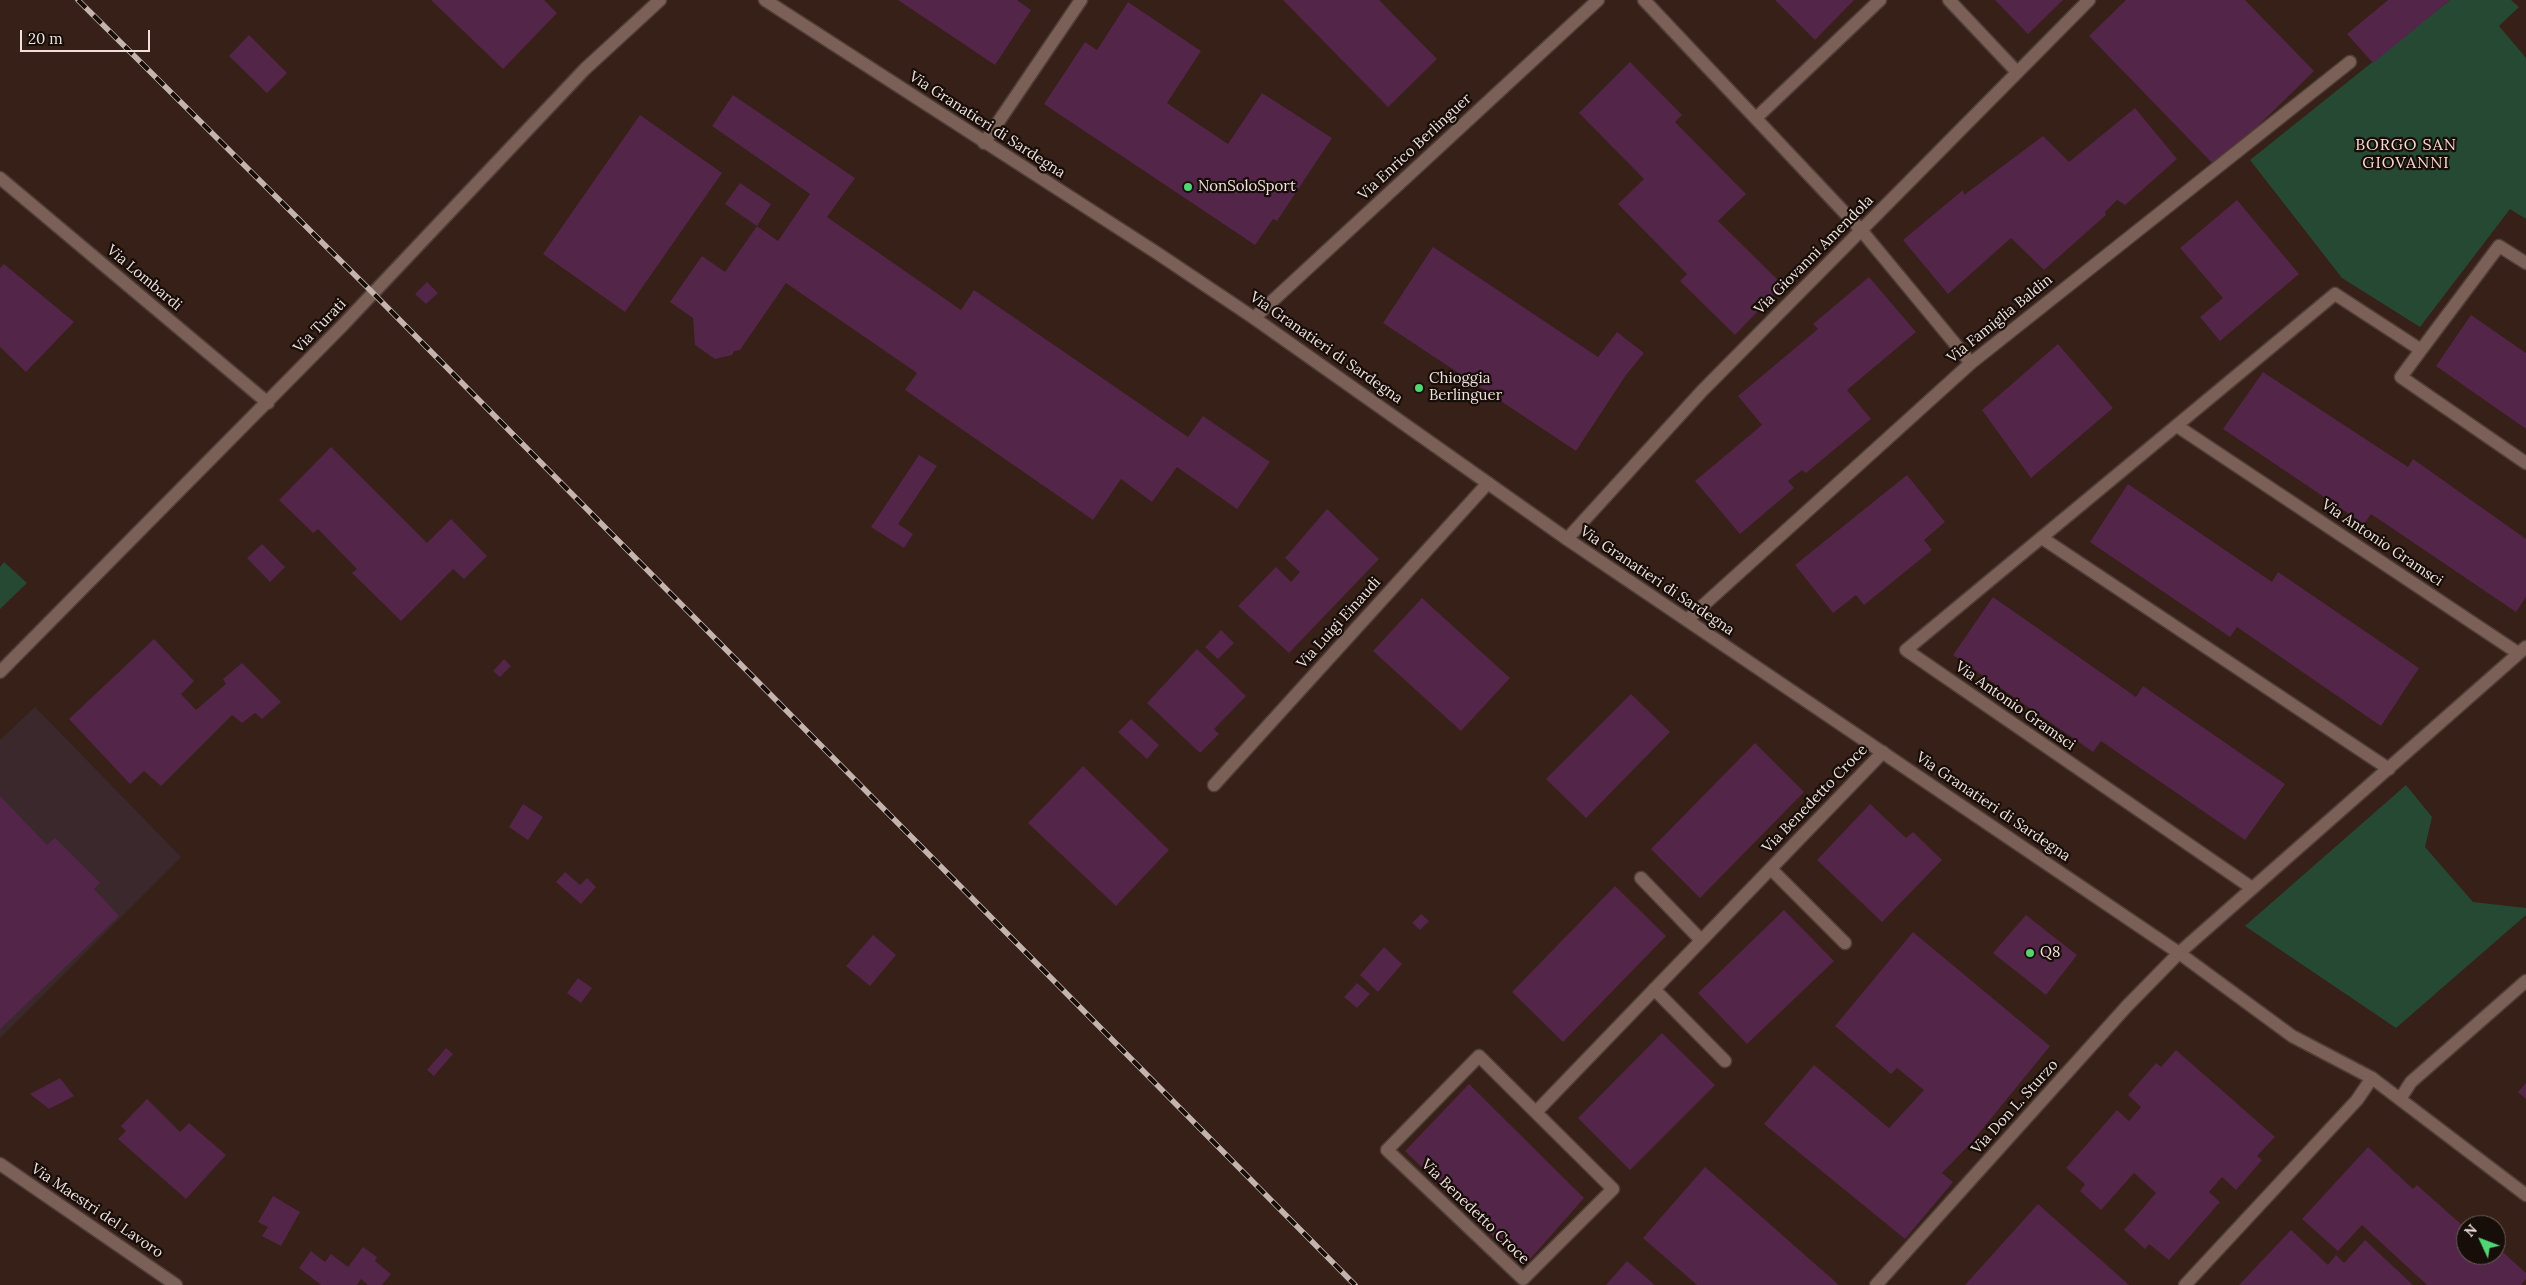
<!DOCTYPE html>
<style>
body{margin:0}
#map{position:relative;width:2526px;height:1285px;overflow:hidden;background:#362018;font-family:Lora,serif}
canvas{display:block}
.north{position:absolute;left:2456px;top:1215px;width:50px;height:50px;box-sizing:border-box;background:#170d09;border:1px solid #6d615d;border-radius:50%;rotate:313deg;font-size:14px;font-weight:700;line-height:20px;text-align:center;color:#efe0da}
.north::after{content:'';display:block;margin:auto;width:18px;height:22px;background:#51d674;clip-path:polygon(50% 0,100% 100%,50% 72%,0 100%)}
.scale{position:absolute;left:20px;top:30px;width:130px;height:22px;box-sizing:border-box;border:2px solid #efe0da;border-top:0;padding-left:6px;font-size:15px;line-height:18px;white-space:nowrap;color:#efe0da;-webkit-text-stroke:4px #170d09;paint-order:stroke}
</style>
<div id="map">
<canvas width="2526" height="1285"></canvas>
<div class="north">N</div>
<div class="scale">20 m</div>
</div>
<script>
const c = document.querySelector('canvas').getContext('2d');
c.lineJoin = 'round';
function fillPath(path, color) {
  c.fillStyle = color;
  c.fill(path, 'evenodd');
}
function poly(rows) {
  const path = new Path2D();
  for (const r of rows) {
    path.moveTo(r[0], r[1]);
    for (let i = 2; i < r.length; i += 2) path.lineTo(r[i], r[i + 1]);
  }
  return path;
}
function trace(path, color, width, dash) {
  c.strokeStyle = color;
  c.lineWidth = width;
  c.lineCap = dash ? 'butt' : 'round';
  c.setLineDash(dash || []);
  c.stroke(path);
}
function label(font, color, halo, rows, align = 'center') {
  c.font = font + ' Lora,serif';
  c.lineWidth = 4.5;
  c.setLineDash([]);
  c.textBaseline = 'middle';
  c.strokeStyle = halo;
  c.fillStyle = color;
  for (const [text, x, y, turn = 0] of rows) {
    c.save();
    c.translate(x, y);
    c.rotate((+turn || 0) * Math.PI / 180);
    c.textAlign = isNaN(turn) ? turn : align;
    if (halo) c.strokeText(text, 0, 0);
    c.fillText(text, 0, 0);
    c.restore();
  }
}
fillPath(poly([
 [35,707,181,857,0,1038,0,740]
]), '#3b282d');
fillPath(poly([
 [2450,0,2511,0,2519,7,2499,26,2526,58,2526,219,2510,209,2420,327,2342,278,2250,160],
 [4,562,27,583,0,609,0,567],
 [2406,785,2432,817,2425,847,2473,902,2526,908,2526,915,2396,1028,2245,926]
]), '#264934');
fillPath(poly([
 [431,0,544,0,557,13,503,69],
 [898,0,1017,0,1031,10,995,65],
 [1283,0,1379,0,1437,59,1388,107],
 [1775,0,1854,0,1815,40],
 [1995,0,2063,0,2028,34],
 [2126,0,2245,0,2314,71,2216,167,2089,36],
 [2388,0,2450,0,2373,63,2347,34],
 [1128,2,1201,51,1167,103,1228,144,1262,93,1332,138,1277,221,1273,219,1255,245,1044,104,1085,42,1097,50],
 [249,35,287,73,267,93,229,56],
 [1630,62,1682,115,1675,122,1746,194,1718,221,1783,285,1735,335,1680,281,1687,274,1618,204,1644,179,1579,113],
 [733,95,855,178,827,217,961,310,974,290,1188,437,1203,416,1270,462,1237,509,1177,467,1152,502,1121,479,1093,520,905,390,917,373,786,283,740,350,734,351,732,355,715,359,695,345,693,318,670,302,702,256,725,272,757,226,778,241,810,194,712,126],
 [2135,108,2177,159,2125,205,2117,200,2105,212,2106,215,2044,270,2011,238,1948,294,1903,240,1963,190,1964,195,2043,136,2069,162],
 [640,115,722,173,625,312,543,254],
 [740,183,771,204,757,226,725,204],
 [2237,200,2299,274,2220,341,2200,317,2223,298,2180,248],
 [1433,247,1598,357,1617,332,1644,353,1626,375,1576,451,1383,323],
 [4,264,74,322,26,372,0,347,0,268],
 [1869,277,1916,332,1847,390,1871,419,1806,473,1802,470,1788,481,1794,488,1740,534,1695,481,1762,425,1738,396,1818,329,1813,324],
 [427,282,438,293,426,304,415,294],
 [2471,315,2526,353,2526,429,2436,366],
 [2058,344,2113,408,2031,478,1982,410],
 [2263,372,2408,467,2413,459,2526,539,2526,597,2516,612,2371,514,2364,524,2223,429],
 [331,447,427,543,451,519,487,556,464,579,453,569,401,621,352,573,357,569,318,529,313,533,279,500],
 [919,455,937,466,898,524,913,534,904,548,871,527],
 [1907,475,1945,522,1924,540,1932,550,1864,605,1856,595,1833,613,1795,565],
 [2128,484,2272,582,2278,572,2419,668,2381,726,2237,627,2230,637,2090,542],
 [1327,509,1379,559,1289,653,1238,606,1276,567,1291,582,1300,572,1285,558],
 [262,544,285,567,270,582,247,558],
 [1993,597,2136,697,2143,686,2285,784,2245,840,2101,741,2093,752,1953,655],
 [1422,598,1510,678,1461,731,1373,651],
 [1221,630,1234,643,1218,659,1205,647],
 [154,639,194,681,181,694,196,710,226,684,223,679,242,663,281,702,262,719,255,713,242,723,232,715,161,786,144,771,130,784,69,719],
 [1197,649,1246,696,1214,729,1219,734,1200,753,1147,703],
 [504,659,511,666,500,677,493,671],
 [1631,694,1670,732,1586,818,1546,779],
 [1131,719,1159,745,1147,759,1118,732],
 [1755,743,1804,792,1700,898,1651,849],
 [1083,766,1169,850,1116,906,1028,823],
 [0,796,47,845,55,838,100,883,94,889,119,916,0,1029],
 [523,804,543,817,528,840,509,827],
 [1870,804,1906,838,1913,832,1942,860,1882,922,1817,860],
 [565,872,580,885,587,878,596,887,581,904,556,882],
 [1615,886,1666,936,1563,1042,1512,992],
 [1784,910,1834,961,1747,1044,1698,993],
 [1421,914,1429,921,1420,930,1412,923],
 [2026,915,2077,955,2046,995,1993,953],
 [1913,932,2050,1046,1971,1143,1942,1173,1953,1182,1905,1239,1764,1124,1814,1065,1889,1128,1924,1090,1897,1068,1891,1074,1835,1026],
 [873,935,896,955,870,986,846,966],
 [1384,947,1402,964,1378,992,1360,975],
 [578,978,592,988,581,1003,567,993],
 [1357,983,1370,994,1357,1008,1344,997],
 [1662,1033,1715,1085,1630,1170,1578,1118],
 [446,1048,453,1054,434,1076,427,1070],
 [2176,1050,2275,1137,2257,1156,2262,1160,2236,1190,2222,1177,2209,1192,2220,1202,2169,1260,2149,1244,2145,1249,2124,1230,2156,1193,2134,1173,2101,1210,2080,1191,2085,1184,2066,1168,2117,1110,2129,1121,2141,1107,2128,1095,2156,1063,2161,1067],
 [60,1078,74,1096,49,1109,30,1094],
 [2526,1083,2526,1099,2518,1092],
 [1469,1084,1584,1198,1524,1266,1405,1151],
 [147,1099,180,1132,189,1123,226,1155,186,1199,118,1139,126,1131,121,1126],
 [2368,1147,2413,1189,2417,1185,2463,1226,2468,1220,2474,1225,2466,1225,2466,1255,2496,1255,2496,1246,2526,1273,2526,1279,2521,1285,2427,1285,2362,1225,2338,1251,2302,1219],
 [1705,1167,1722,1182,1839,1285,1697,1285,1643,1238],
 [273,1196,300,1212,281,1246,262,1236,268,1227,258,1222],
 [2038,1204,2129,1285,1965,1285],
 [2291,1230,2328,1265,2336,1255,2344,1263,2365,1240,2413,1285,2239,1285],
 [363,1247,377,1257,375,1261,391,1274,382,1285,368,1285,361,1279,357,1285,321,1285,299,1268,311,1251,325,1262,331,1254,348,1267],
 [1627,1261,1655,1285,1606,1285]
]), '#532548');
const minor = poly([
 [1644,0,1861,230,1971,363],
 [1949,0,2017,72],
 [1756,118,1880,0],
 [984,143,1081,0],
 [0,178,268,403],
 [1254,318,1598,0],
 [2421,350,2499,246,2526,263],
 [2177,426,2518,653],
 [2042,538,2389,769],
 [1567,539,1702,391,2089,0],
 [1687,620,1971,363,2350,62],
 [0,672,342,326,585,69,660,0],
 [1214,785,1488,483],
 [1771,869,1845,943],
 [1641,878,1701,940],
 [2252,888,1906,650,2335,294,2421,350,2401,377,2526,463],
 [1654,989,1725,1061],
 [1479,1056,1613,1189,1523,1279,1387,1150,1479,1056],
 [2400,1099,2411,1082,2526,981],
 [1537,1111,1883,752],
 [0,1164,176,1285],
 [1876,1285,2127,1006,2179,953,2526,647],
 [2185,1285,2357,1100,2372,1078]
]);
const tertiary = poly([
 [765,0,1157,253,1254,318,1567,539,2179,953,2292,1036,2372,1078,2526,1195]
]);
trace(minor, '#4f3d37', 15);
trace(tertiary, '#4f3d37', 15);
trace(minor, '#7a6056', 12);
trace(tertiary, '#7a6056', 12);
const rail = poly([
 [78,0,373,293,1355,1285]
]);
trace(rail, '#c5b4ae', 5.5);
trace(rail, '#170d09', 4, [11]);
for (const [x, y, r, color] of [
 [1188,187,5,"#51d674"],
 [1419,388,5,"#51d674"],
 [2030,953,5,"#51d674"]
]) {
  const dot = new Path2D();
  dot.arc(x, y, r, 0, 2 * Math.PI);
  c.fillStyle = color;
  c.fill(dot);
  trace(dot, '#170d09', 2);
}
label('15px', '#efe0da', '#170d09', [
 ["Via Granatieri di Sardegna",987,125,33],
 ["Via Enrico Berlinguer",1415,147,-43],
 ["Via Giovanni Amendola",1814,255,-45],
 ["Via Lombardi",144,278,40],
 ["Via Famiglia Baldin",2000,319,-39],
 ["Via Turati",320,326,-46],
 ["Via Granatieri di Sardegna",1326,348,35],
 ["Via Antonio Gramsci",2382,543,34],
 ["Via Granatieri di Sardegna",1657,581,34],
 ["Via Luigi Einaudi",1339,623,-48],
 ["Via Antonio Gramsci",2015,706,35],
 ["Via Benedetto Croce",1815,799,-46],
 ["Via Granatieri di Sardegna",1993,807,34],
 ["Via Don L. Sturzo",2015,1107,-48],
 ["Via Maestri del Lavoro",97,1211,34],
 ["Via Benedetto Croce",1475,1212,44]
]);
label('15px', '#efe0da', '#170d09', [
 ["NonSoloSport",1198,187],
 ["Chioggia",1429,379],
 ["Berlinguer",1429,396],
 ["Q8",2040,953]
], 'left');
c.letterSpacing = '1px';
label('16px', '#f9dacf', '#170d09', [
 ["BORGO SAN",2406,145],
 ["GIOVANNI",2406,163]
]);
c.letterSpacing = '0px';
</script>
